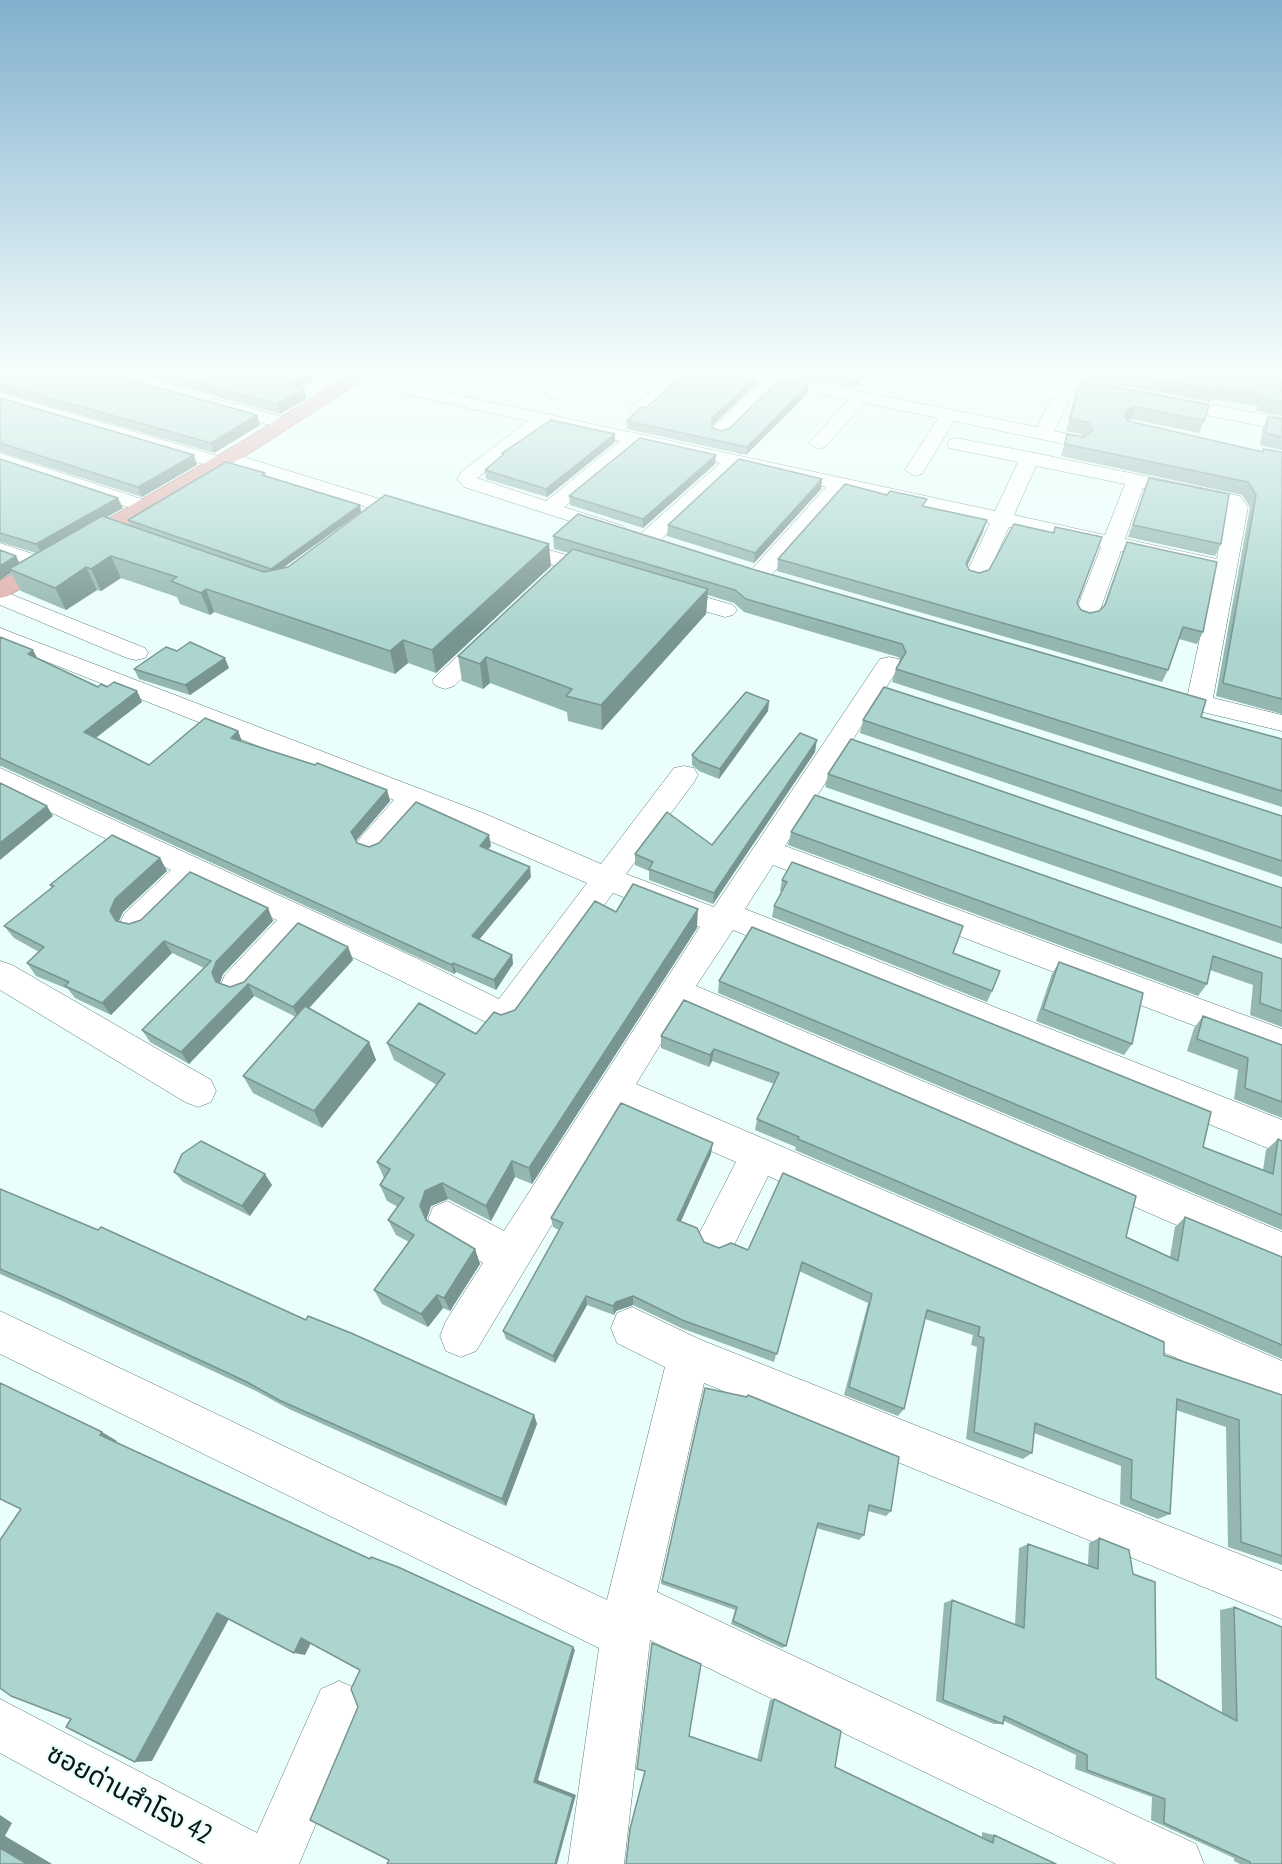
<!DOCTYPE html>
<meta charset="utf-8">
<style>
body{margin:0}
canvas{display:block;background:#eafefb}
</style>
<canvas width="1282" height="1864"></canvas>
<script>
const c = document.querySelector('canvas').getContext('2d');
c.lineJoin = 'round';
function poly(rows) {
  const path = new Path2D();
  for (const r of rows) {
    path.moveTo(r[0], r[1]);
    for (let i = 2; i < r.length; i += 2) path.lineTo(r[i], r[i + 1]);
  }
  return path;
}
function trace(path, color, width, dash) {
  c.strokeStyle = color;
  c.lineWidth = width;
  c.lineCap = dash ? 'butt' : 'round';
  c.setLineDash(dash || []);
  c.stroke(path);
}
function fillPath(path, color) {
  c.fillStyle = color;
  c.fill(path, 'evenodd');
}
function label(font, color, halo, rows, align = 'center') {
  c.font = font + ' "PT Sans Narrow","Noto Sans Thai",sans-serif';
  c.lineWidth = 4.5;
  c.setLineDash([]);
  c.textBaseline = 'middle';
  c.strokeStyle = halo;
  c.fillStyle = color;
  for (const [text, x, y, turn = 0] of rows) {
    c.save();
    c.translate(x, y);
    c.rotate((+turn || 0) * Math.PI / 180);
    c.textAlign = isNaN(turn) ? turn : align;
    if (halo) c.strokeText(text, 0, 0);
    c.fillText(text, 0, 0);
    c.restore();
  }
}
const minor = poly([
 [291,369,318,369,348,377,356,373,995,511,1018,462,949,448,947,444,949,440,956,438,1030,452,1240,496,1248,507,1213,698,1282,715,1282,731,1190,709,1186,703,1214,572,1121,551,1098,616,1094,621,1086,623,1078,621,1074,616,1101,547,1009,527,987,576,984,581,976,583,968,581,965,576,990,523,844,491,767,580,759,582,751,580,748,575,751,570,826,487,738,467,655,545,647,546,639,545,636,540,639,535,720,463,639,445,564,507,623,526,627,530,623,534,616,536,464,487,460,483,457,479,462,471,528,421,356,383,348,388,293,373,291,369],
 [546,425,620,441,546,501,477,478,546,425],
 [1036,466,1125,484,1105,535,1014,515,1036,466],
 [1143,488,1226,505,1217,559,1125,539,1143,488],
 [577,369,596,369,560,398,548,398,545,394,548,390,577,369],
 [676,369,694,369,645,414,633,414,630,410,633,406,676,369],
 [715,369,749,369,1037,427,1050,401,1059,396,1068,401,1054,431,1085,437,1087,441,1078,447,954,421,922,474,915,476,905,470,938,418,864,403,825,447,818,449,809,443,848,400,778,385,728,435,721,437,714,435,712,431,714,427,762,382,717,373,715,369],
 [991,369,1026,369,1282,418,1282,430,999,374,991,369],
 [0,393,218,456,227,452,234,454,422,512,425,516,422,520,415,522,229,465,220,469,213,467,0,404,0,393],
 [215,399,291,419,293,423,284,429,209,408,206,404,215,399],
 [0,453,151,502,154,506,151,510,137,510,0,465,0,453],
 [509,538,610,568,613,573,610,578,602,580,501,549,498,544,501,539,509,538],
 [0,543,51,560,54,565,51,570,43,572,0,556,0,543],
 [667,586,733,605,737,610,733,615,725,617,659,598,656,593,659,588,667,586],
 [0,590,145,648,148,653,145,658,136,660,127,658,0,605,0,590],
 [0,628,483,813,601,864,674,768,684,766,694,768,698,775,694,782,626,874,714,907,880,659,889,657,898,659,901,664,785,846,1282,1029,1282,1059,773,865,745,909,1282,1120,1282,1154,733,930,696,986,1282,1232,1282,1271,682,1009,636,1084,1282,1361,1282,1405,768,1176,732,1249,718,1255,704,1249,698,1236,736,1162,620,1111,476,1351,461,1357,446,1351,440,1336,446,1321,483,1263,433,1233,428,1220,433,1207,447,1201,504,1231,700,927,613,893,516,1027,504,1031,303,933,249,993,237,997,225,993,221,984,225,975,277,920,196,882,147,931,136,934,125,931,120,922,125,913,171,870,0,788,0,768,416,958,499,999,587,883,418,810,381,851,371,855,361,851,356,844,361,837,394,800,0,643,0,628],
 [491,631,499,633,503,638,499,643,454,686,445,689,436,686,432,681,436,676,483,633,491,631],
 [0,961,12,965,211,1080,216,1091,211,1102,198,1107,185,1102,0,990,0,961],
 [632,1307,701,1340,1282,1571,1282,1619,704,1383,657,1592,1196,1844,1204,1864,1116,1864,650,1640,624,1864,568,1864,599,1648,0,1354,0,1311,607,1600,665,1367,617,1343,611,1328,617,1313,632,1307],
 [339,1681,357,1689,365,1707,299,1864,203,1864,0,1753,0,1699,257,1833,321,1689,339,1681]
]);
const major = poly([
 [358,369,380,369,255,450,8,596,0,598,0,581,241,442,358,369]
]);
trace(minor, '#5d7b77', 1);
trace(major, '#875652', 1);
fillPath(minor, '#fff');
fillPath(major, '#e0afac');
fillPath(poly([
 [0,369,257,415,260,425,214,453,0,392],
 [118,369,302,369,312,372,314,381,301,388,304,389,306,399,280,414],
 [761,369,873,369,855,388],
 [1085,369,1282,369,1282,416,1256,411,1258,406,1212,399,1210,402,1084,378,1087,370],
 [1080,380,1204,421,1199,433,1131,419,1127,420,1128,421,1262,452,1263,449,1282,452,1282,714,1216,696,1250,507,1242,495,1061,456,1067,434,1082,437,1085,435,1066,431],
 [757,383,712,426,712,428,721,431,730,428,807,394,746,455,627,429,627,421,647,407],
 [0,398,197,465,142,497,0,452],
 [1268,417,1282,419,1282,450,1260,445,1263,428],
 [615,434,615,442,547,497,486,479,485,470,502,456,502,453],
 [716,455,715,464,643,528,570,505,569,496],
 [0,459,123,508,106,517,130,525,128,520,265,473,266,477,360,505,361,512,284,567,551,566,436,673,408,663,395,674,214,612,210,615,180,604,177,597,121,578,101,591,97,590,66,610,21,591,11,573,0,580,0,550,19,563,36,553,0,542],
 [1149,478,1221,544,1215,556,1128,537],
 [821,489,754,563,667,536,668,525],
 [925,506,983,532,967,566,969,570,979,573,989,570,1053,533,1055,527,1077,603,1081,610,1090,613,1099,611,1104,606,1127,542,1203,632,1197,644,1179,639,1168,670,1162,682,777,571,778,559],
 [553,536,1282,739,1282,807,892,682,896,669,901,661,898,657,744,612,734,603,708,595,706,614,602,730,568,721,567,712,490,683,483,689,462,681,458,656,569,553,554,549],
 [0,637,37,658,98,687,107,687,137,691,142,702,96,738,149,765,238,731,242,741,387,790,390,801,356,841,357,843,369,847,491,846,488,849,531,877,479,939,512,955,513,964,496,990,456,972,454,974,1,766,0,767],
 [177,651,229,668,190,695,139,679,134,669],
 [769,701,768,711,719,779,699,771,692,765,692,755],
 [863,720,1282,816,1282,877,860,733],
 [815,752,713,904,649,880,649,871,635,865,635,854,712,845],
 [828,774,1282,888,1282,944,825,787],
 [791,832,1282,959,1282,1027,1250,1015,1253,985,1210,970,1207,984,1198,996,788,845],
 [160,858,167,871,123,912,119,921,129,924,268,908,273,921,223,974,220,983,230,987,348,947,353,960,309,1008,369,1042,376,1060,322,1128,253,1093,243,1076,296,1017,254,996,189,1064,150,1042,142,1030,204,968,172,953,111,1015,75,998,68,989,36,976,27,963,39,952,14,938,4,926,52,888,50,885],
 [782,880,953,953,992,991,987,1002,772,917,774,906,782,892,780,891],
 [616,912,697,928,532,1184,515,1177,491,1221,448,1199,431,1206,426,1220,475,1249,480,1264,450,1311,443,1308,428,1327,382,1304,374,1290,409,1242,396,1235,388,1220,398,1207,387,1201,380,1185,384,1178,377,1162,437,1085,394,1060,387,1043,476,1034,501,1015,515,1010],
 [1059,962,1132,1044,1124,1055,1036,1021,1052,974],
 [719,981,1203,1147,1263,1170,1266,1150,1278,1139,1282,1141,1282,1230,718,993],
 [684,1000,1126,1237,1170,1257,1175,1227,1185,1217,1282,1257,1282,1359,795,1150,796,1147,755,1130,757,1119,774,1084,712,1061,709,1067,661,1048,661,1036],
 [1203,1016,1282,1045,1282,1118,1234,1099,1238,1070,1187,1051,1194,1028],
 [711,1154,681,1221,704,1242,719,1248,748,1250,783,1173,1164,1355,1282,1395,1282,1565,1228,1547,1226,1427,1176,1410,1170,1514,1158,1519,1120,1504,1121,1466,1034,1433,1032,1453,1023,1459,966,1439,977,1347,971,1345,973,1335,925,1319,904,1409,898,1416,844,1395,868,1303,799,1271,774,1362,681,1328,633,1305,616,1311,614,1315,587,1305,555,1363,506,1339,503,1331,559,1230,553,1227,551,1218],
 [174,1172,272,1185,250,1216,183,1182],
 [0,1189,306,1320,534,1415,537,1424,506,1506,289,1409,256,1391,62,1301,0,1274],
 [705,1388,891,1511,886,1516,868,1511,864,1535,859,1540,816,1528,786,1646,782,1648,731,1624,735,1610,661,1584],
 [1099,1538,1133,1574,1156,1678,1222,1713,1220,1610,1234,1607,1282,1864,1240,1864,1234,1861,1234,1858,1151,1820,1152,1797,1075,1769,1076,1755,1004,1721,1003,1724,994,1724,936,1701,944,1603,952,1600,1015,1625,1019,1548,1028,1544,1088,1565,1089,1543],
 [774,1699,835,1767,982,1838,982,1832,994,1835,1056,1864,626,1864,689,1736,757,1760,770,1700]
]), '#95b7b2');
fillPath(poly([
 [867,369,873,369,855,388,856,380],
 [312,372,314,381,291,394,288,385],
 [758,375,757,383,712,426,712,418],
 [808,385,807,394,746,455,747,447],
 [304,389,306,399,280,414,277,404],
 [1136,407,1131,419,1123,421,1120,428,1128,409],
 [257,415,260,425,214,453,211,443],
 [615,434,615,442,547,497,546,489],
 [194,455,197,465,142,497,138,487],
 [716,455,715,464,643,528,643,519],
 [822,479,821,489,754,563,755,553],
 [118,498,123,508,42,554,36,544],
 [360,505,361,512,273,575,271,569],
 [987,520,983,532,963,575,966,563],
 [549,544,551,566,436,673,432,650],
 [16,556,21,566,9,569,11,573,0,580,0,566],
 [111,556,121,578,101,591,91,569],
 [86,567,97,590,66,610,55,588],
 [206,589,214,612,210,615,201,593],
 [708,589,706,614,602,730,601,705],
 [403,640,408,663,395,674,390,651],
 [33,650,39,661,28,654],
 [486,657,490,683,483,689,480,664],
 [225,658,229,668,190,695,185,685],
 [137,691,142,702,90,742,84,732],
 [769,701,768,711,719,779,720,769],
 [238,731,242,742,231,738],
 [817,740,815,752,713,904,714,893],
 [387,790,390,801,354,843,351,832],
 [47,806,53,816,0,860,0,843],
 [489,835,491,846,482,856,480,846],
 [160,858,167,871,123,912,118,923,110,911,115,899],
 [530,867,531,877,474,946,472,936],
 [268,908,273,921,223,974,219,985,216,982,212,973,216,962],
 [698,909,697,928,532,1184,529,1168],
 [164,941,172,953,111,1015,102,1003],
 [348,947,353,960,299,1019,293,1007],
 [512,955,513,964,496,990,494,980],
 [453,963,456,972,454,974,452,965],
 [248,984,254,996,189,1064,181,1052],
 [369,1042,376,1060,322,1128,314,1111],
 [714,1049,712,1061,709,1067,710,1055],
 [713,1143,711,1154,677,1230,677,1220],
 [512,1161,515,1177,491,1221,486,1206],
 [265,1174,272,1185,250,1216,242,1206],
 [442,1183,448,1199,431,1206,426,1221,420,1206,425,1191],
 [475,1249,480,1264,450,1311,444,1298],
 [437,1295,443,1308,428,1327,421,1314],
 [586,1296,587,1305,555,1363,553,1356],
 [633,1296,633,1305,616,1311,614,1315,613,1306,616,1302],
 [534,1415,537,1424,506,1506,502,1499],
 [102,1432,117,1441,115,1443,100,1435],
 [217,1613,230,1617,152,1761,135,1762],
 [301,1638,312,1641,305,1655,294,1653],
 [573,1647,575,1650,538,1780,576,1795,557,1864,555,1864,534,1782],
 [0,1815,12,1823,5,1836,52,1864,27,1864,0,1848]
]), '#799591');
const building = poly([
 [0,369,91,369,257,415,211,443,0,384,0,369],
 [148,369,302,369,312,372,288,385,304,389,277,404,148,369],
 [689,369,727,369,758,375,712,418,712,428,721,431,730,428,780,379,808,385,747,447,627,421,640,408,647,407,689,369],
 [802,369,867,369,856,380,802,369],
 [1102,369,1282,369,1282,403,1262,399,1263,394,1217,387,1215,390,1102,369],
 [1080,380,1209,405,1204,421,1136,407,1128,409,1124,416,1128,421,1263,452,1263,449,1282,452,1282,699,1223,683,1256,495,1248,482,1065,444,1067,434,1082,437,1093,430,1089,423,1070,419,1080,380],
 [0,398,194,455,138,487,0,443,0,398],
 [1268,417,1282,419,1282,437,1266,433,1268,417],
 [551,420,615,434,546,489,485,470,504,454,502,453,551,420],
 [640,438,716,455,643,519,569,496,640,438],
 [0,459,118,498,36,544,0,533,0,459],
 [739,459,822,479,755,553,668,525,739,459],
 [226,462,265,473,262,475,360,505,271,569,128,520,226,462],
 [1149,478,1229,494,1221,544,1133,525,1149,478],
 [845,484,887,495,890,491,927,499,922,506,987,520,966,563,969,570,979,573,989,570,1014,524,1054,533,1055,527,1102,537,1077,603,1081,610,1090,613,1099,611,1105,605,1127,542,1217,562,1203,632,1183,627,1168,670,778,559,845,484],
 [385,495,549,544,432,650,403,640,390,651,206,589,201,593,171,581,177,577,111,556,91,569,86,567,55,588,9,569,102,516,264,572,288,567,385,495],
 [578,514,752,569,1206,700,1201,717,1282,739,1282,791,896,669,906,652,902,644,746,599,735,590,553,536,578,514],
 [573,549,708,589,601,705,566,696,572,689,486,657,480,664,458,656,573,549],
 [0,550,16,556,0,566,0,550],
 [0,637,33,650,28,654,98,687,101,684,107,687,114,682,137,691,84,732,149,765,205,718,238,731,231,738,315,765,317,763,387,790,351,832,357,843,369,847,379,843,416,802,489,835,480,846,530,867,472,936,512,955,494,980,453,963,452,965,0,758,0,637],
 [190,642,225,658,185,685,134,669,166,647,177,651,190,642],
 [884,687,1282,816,1282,861,863,720,884,687],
 [746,692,769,701,720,769,699,761,692,755,746,692],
 [800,733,817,740,714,893,649,869,653,862,635,854,667,812,712,845,800,733],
 [851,739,1282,888,1282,928,828,774,851,739],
 [0,783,47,806,0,843,0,783],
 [815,795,1282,959,1282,1011,1260,1003,1262,973,1213,956,1207,984,791,832,815,795],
 [112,835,160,858,115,899,110,911,116,921,129,924,141,920,190,872,268,908,216,962,212,973,216,982,230,987,244,982,298,923,348,947,293,1007,248,984,181,1052,142,1030,211,961,164,941,102,1003,65,986,69,982,27,963,44,947,4,926,54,886,50,885,112,835],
 [792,862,963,926,953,953,1000,971,992,991,774,906,787,882,782,880,792,862],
 [633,884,698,909,529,1168,512,1161,486,1206,442,1183,425,1191,420,1206,426,1220,475,1249,444,1298,437,1295,421,1314,374,1290,414,1235,388,1220,404,1198,380,1185,390,1169,377,1162,445,1074,387,1043,419,1003,476,1034,494,1012,501,1015,515,1010,595,901,616,912,633,884],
 [752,927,1211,1112,1203,1147,1273,1174,1278,1139,1282,1141,1282,1215,719,981,752,927],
 [1059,962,1143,993,1132,1044,1043,1009,1059,962],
 [684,1000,1136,1196,1126,1237,1178,1261,1185,1217,1282,1257,1282,1345,798,1139,799,1137,757,1119,779,1073,714,1049,710,1055,661,1036,684,1000],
 [305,1006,369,1042,314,1111,243,1076,305,1006],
 [1203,1016,1282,1045,1282,1102,1245,1088,1248,1058,1197,1039,1203,1016],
 [621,1103,713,1143,677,1220,697,1228,704,1242,719,1248,731,1243,748,1250,783,1173,1164,1342,1164,1355,1282,1395,1282,1556,1241,1542,1239,1420,1177,1399,1170,1514,1131,1499,1132,1460,1035,1423,1032,1453,974,1432,984,1338,978,1336,980,1327,927,1310,904,1409,849,1387,872,1294,802,1262,777,1354,682,1320,633,1296,616,1302,613,1306,586,1296,553,1356,503,1331,563,1223,551,1218,621,1103],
 [201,1141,265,1174,242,1206,174,1172,182,1154,201,1141],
 [0,1189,98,1230,101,1227,306,1320,308,1316,351,1333,534,1415,502,1499,279,1400,245,1381,46,1289,0,1269,0,1189],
 [0,1383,102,1432,100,1435,370,1559,371,1557,398,1567,573,1647,534,1782,573,1797,555,1864,387,1864,389,1860,310,1820,358,1707,351,1689,360,1670,301,1638,294,1653,217,1613,135,1762,66,1727,71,1719,11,1696,0,1688,0,1540,21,1509,0,1499,0,1383],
 [705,1388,747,1397,748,1395,899,1457,891,1511,869,1505,864,1535,818,1523,786,1646,733,1621,737,1607,662,1581,705,1388],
 [1099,1538,1129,1550,1133,1574,1155,1582,1156,1678,1237,1721,1234,1607,1282,1627,1282,1864,1250,1864,1250,1862,1164,1823,1165,1799,1087,1770,1087,1755,1004,1716,1003,1724,943,1700,952,1600,1024,1628,1028,1544,1098,1569,1099,1538],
 [652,1643,701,1664,689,1736,761,1761,774,1699,841,1731,835,1767,993,1843,994,1835,1056,1864,626,1864,630,1829,645,1771,637,1769,652,1643],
 [0,1848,27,1864,0,1864,0,1848]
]);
fillPath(building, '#add5cf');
trace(building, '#799591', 1.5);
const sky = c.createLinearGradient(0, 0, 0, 630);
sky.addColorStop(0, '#80b0cd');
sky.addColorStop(0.59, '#f6fffd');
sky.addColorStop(1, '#f6fffd00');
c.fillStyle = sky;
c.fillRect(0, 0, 1282, 630);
label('27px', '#091513', '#eafefb', [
 ["ซอยด่านสำโรง 42",129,1795,28]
]);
</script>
